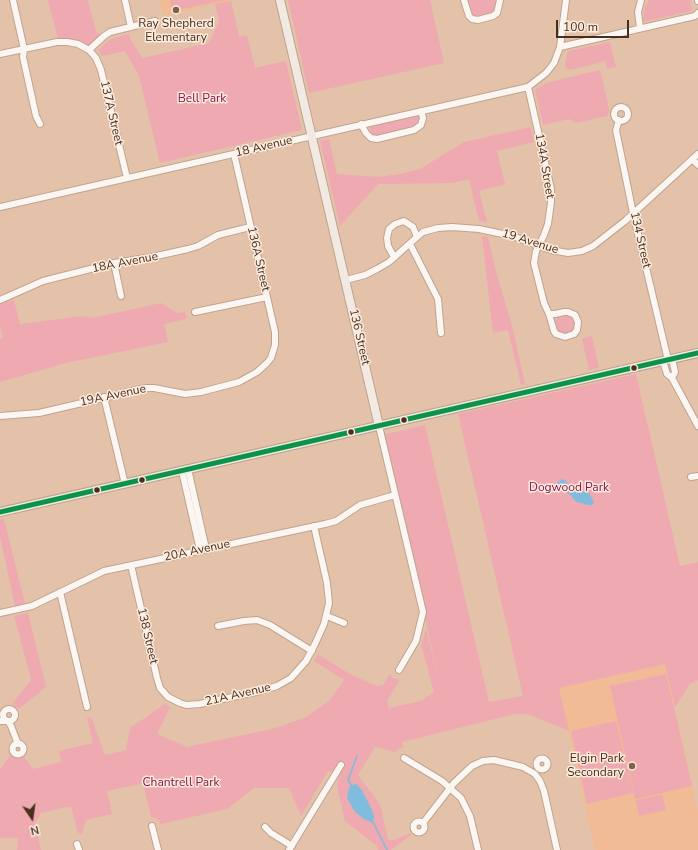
<!DOCTYPE html>
<style>
body{margin:0}
#map{position:relative;width:698px;height:850px;overflow:hidden;background:#e4c2aa;font-family:"Nunito Sans",sans-serif}
canvas{display:block}
.north{position:absolute;left:12px;top:798px;width:40px;height:40px;-webkit-text-stroke:3px #fdebdd;paint-order:stroke;rotate:167deg;font-size:11px;font-weight:700;line-height:16px;text-align:center;color:#472f1d}
.north::after{content:'';display:block;margin:auto;width:14px;height:18px;background:#472f1d;clip-path:polygon(50% 0,100% 100%,50% 72%,0 100%)}
.scale{position:absolute;left:556px;top:20px;width:73px;height:18px;box-sizing:border-box;border:2px solid #472f1d;border-top:0;padding-left:5px;font-size:12px;line-height:14px;white-space:nowrap;color:#472f1d;-webkit-text-stroke:3px #fdebdd;paint-order:stroke}
</style>
<div id="map">
<canvas width="698" height="850"></canvas>
<div class="north">N</div>
<div class="scale">100 m</div>
</div>
<script>
const c = document.querySelector('canvas').getContext('2d');
c.lineJoin = 'round';
function fillPath(path, color) {
  c.fillStyle = color;
  c.fill(path, 'evenodd');
}
function poly(rows) {
  const path = new Path2D();
  for (const r of rows) {
    if (r.length === 3) {
      path.moveTo(r[0] + r[2], r[1]);
      path.arc(r[0], r[1], r[2], 0, 2 * Math.PI);
      continue;
    }
    path.moveTo(r[0], r[1]);
    for (let i = 2; i < r.length; i += 2) path.lineTo(r[i], r[i + 1]);
  }
  return path;
}
function trace(path, color, width, dash) {
  c.strokeStyle = color;
  c.lineWidth = width;
  c.lineCap = dash ? 'butt' : 'round';
  c.setLineDash(dash || []);
  c.stroke(path);
}
function label(font, color, halo, rows, align = 'center') {
  c.font = font + ' "Nunito Sans",sans-serif';
  c.lineWidth = 3;
  c.setLineDash([]);
  c.textBaseline = 'middle';
  c.strokeStyle = halo;
  c.fillStyle = color;
  for (const [text, x, y, turn = 0] of rows) {
    c.save();
    c.translate(x, y);
    c.rotate((+turn || 0) * Math.PI / 180);
    c.textAlign = isNaN(turn) ? turn : align;
    if (halo) c.strokeText(text, 0, 0);
    c.fillText(text, 0, 0);
    c.restore();
  }
}
fillPath(poly([
 [160,0,234,0,163,16],
 [665,664,698,812,698,850,595,850,559,688]
]), '#f0bb95');
fillPath(poly([
 [48,0,88,0,96,32,100,35,91,45,87,46,80,41,67,39,58,39],
 [170,0,225,0,173,11],
 [288,0,430,0,444,63,309,93],
 [468,0,496,0,495,10,492,13,478,18,471,15],
 [649,0,690,0,692,11,643,22,645,7],
 [231,1,239,37,247,35,255,68,286,61,302,130,160,163,139,76,125,51,102,56,98,50,107,42,113,38,129,34,130,38,142,58,209,43,219,21,215,4],
 [610,42,616,67,607,69,605,61,570,70,567,69,565,66,567,55,569,51],
 [600,70,609,109,608,116,575,123,569,119,543,125,535,90,546,83],
 [420,114,419,120,416,125,412,127,376,136,372,134,369,127],
 [531,127,534,142,497,151,505,184,479,191,487,222,479,221,469,179,452,183,378,184,340,226,320,141,329,139,337,174,379,177,400,174,420,169,464,142],
 [482,236,488,237,495,268,512,326,525,384,521,385,508,330,493,333],
 [14,300,20,324,83,316,92,318,161,303,177,313,185,312,187,319,164,324,168,342,66,363,0,382,0,339,3,338,0,326,0,304],
 [565,324,10],
 [592,336,599,368,589,370,582,339],
 [636,374,680,566,698,562,698,680,690,684,675,707,665,664,559,688,569,731,528,714,515,714,402,742,403,748,398,749,395,752,375,747,358,775,380,804,388,840,394,840,410,833,411,835,391,850,378,850,377,846,345,821,337,787,338,778,336,774,328,771,301,816,289,788,254,788,227,809,161,824,157,819,151,817,143,783,107,791,112,814,86,820,82,834,78,833,71,806,41,813,35,824,41,850,17,850,18,838,0,838,0,769,11,754,17,756,23,755,33,769,61,762,59,751,93,743,87,718,91,717,105,755,126,750,130,728,165,704,170,707,157,734,187,747,276,728,306,717,329,701,344,680,314,661,318,654,350,674,377,686,383,685,390,674,393,678,400,680,387,701,389,708,421,701,434,692,421,645,426,629,439,680,383,435,425,425,489,702,523,696,458,414],
 [4,519,25,604,15,606,0,536,0,520],
 [28,613,46,687,19,709,12,704,31,680,14,616],
 [666,674,692,786,635,799,610,686],
 [616,721,633,793,587,804,571,731],
 [662,795,666,810,639,816,636,800]
]), '#eea9b1');
fillPath(poly([
 [562,479,566,481,571,489,589,493,594,502,592,505,587,505,575,501,571,495,556,487,557,483],
 [356,784,362,790,372,810,374,817,373,823,364,819,355,812,347,798,349,788,352,785]
]), '#7fbcde');
trace(poly([
 [352,786,348,780,357,756],
 [373,822,387,850]
]), '#7fbcde', 1.5);
const street = poly([
 [13,0,24,49,23,57,36,116,40,124],
 [125,0,131,27],
 [464,0,469,16,472,19,478,20,493,16,497,13,500,0],
 [698,0,698,1],
 [640,28,638,12,641,0],
 [560,47,695,16,698,13],
 [89,50,104,36,110,32,155,21],
 [0,54,57,42,67,42,78,44,89,50,96,58,101,70,127,178],
 [528,87,551,189,551,202,548,224,544,235,536,251,534,263,544,303,549,314],
 [621,114,7],
 [619,120,616,130,633,213,668,360],
 [361,124,366,133,371,138,377,139,414,130,421,125,423,118,421,111],
 [692,159,698,165],
 [0,207,528,87,546,73,554,63,560,47,566,0],
 [410,244,438,299,441,333],
 [394,257,388,246,387,238,389,229,395,224,404,221,413,227,417,237],
 [114,263,121,296],
 [346,280,365,275,377,269,389,262,417,237,423,232,438,228,452,227,479,229,512,236,551,250,568,253,582,251,593,246,625,221,698,154],
 [0,300,43,281,114,263,152,257,188,249,198,246,218,235,250,227],
 [195,312,267,297],
 [564,312,568,312,575,315,578,322,577,330,574,334,565,337,556,334,554,331,549,314,555,314,564,312],
 [672,359,675,372,672,378],
 [663,361,667,374,672,378,698,426],
 [104,397,125,484],
 [0,416,39,413,146,388,154,388,185,394,201,392,239,382,257,372,267,363,271,358,275,345,275,332,234,154],
 [379,426,423,612,416,641,399,670],
 [188,469,206,549],
 [182,471,200,550],
 [691,477,698,476],
 [131,565,157,678,160,688,168,697,180,703,186,705,200,704,260,691,277,686,291,678,306,661,315,644,324,624,329,603,327,583,314,526],
 [60,592,87,707],
 [0,613,32,606,104,571,325,524,336,521,360,505,395,495],
 [327,616,344,623],
 [218,626,244,621,257,620,270,625,312,651],
 [9,715,6],
 [0,721,8,721,11,726,18,744],
 [18,749,5.5],
 [404,758,442,781,461,798,470,816,478,850],
 [542,764,5.5],
 [419,827,5.5],
 [423,823,454,783,472,766,483,761,494,760,523,767,535,774,540,781,544,791,557,850],
 [152,826,158,850],
 [265,827,271,833,292,846],
 [77,844,79,850],
 [289,850,341,765]
]);
const secondary = poly([
 [280,0,379,426],
 [0,512,698,353]
]);
trace(street, '#bda490', 8);
trace(secondary, '#bda490', 10);
trace(street, '#fbf6f2', 6);
trace(secondary, '#f2e9e3', 8);
trace(poly([
 [0,512,698,353]
]), '#0b9449', 5);
for (const [x, y, r, color] of [
 [176,10,4,"#7e624e"],
 [634,368,3.5,"#472f1d"],
 [404,420,3.5,"#472f1d"],
 [351,432,3.5,"#472f1d"],
 [142,480,3.5,"#472f1d"],
 [97,490,3.5,"#472f1d"],
 [632,766,4,"#7e624e"]
]) {
  const dot = new Path2D();
  dot.arc(x, y, r, 0, 2 * Math.PI);
  c.fillStyle = color;
  c.fill(dot);
  trace(dot, '#fdebdd', 1.5);
}
label('12px', '#472f1d', '#fdebdd', [
 ["Ray Shepherd",176,24],
 ["Elementary",176,38],
 ["Elgin Park",624,759,"right"],
 ["Secondary",624,773,"right"]
]);
label('12px', '#86164b', '#fdebdd', [
 ["Bell Park",202,99],
 ["Dogwood Park",569,488],
 ["Chantrell Park",181,783]
]);
label('12px', '#472f1d', '#fdebdd', [
 ["137A Street",111,113,77],
 ["18 Avenue",264,147,-13],
 ["134A Street",544,166,80],
 ["134 Street",640,240,77],
 ["19 Avenue",530,242,17],
 ["136A Street",258,259,77],
 ["18A Avenue",125,263,-11],
 ["136 Street",359,337,77],
 ["19A Avenue",113,396,-12],
 ["20A Avenue",197,551,-12],
 ["138 Street",147,636,77],
 ["21A Avenue",238,695,-13]
]);
</script>
